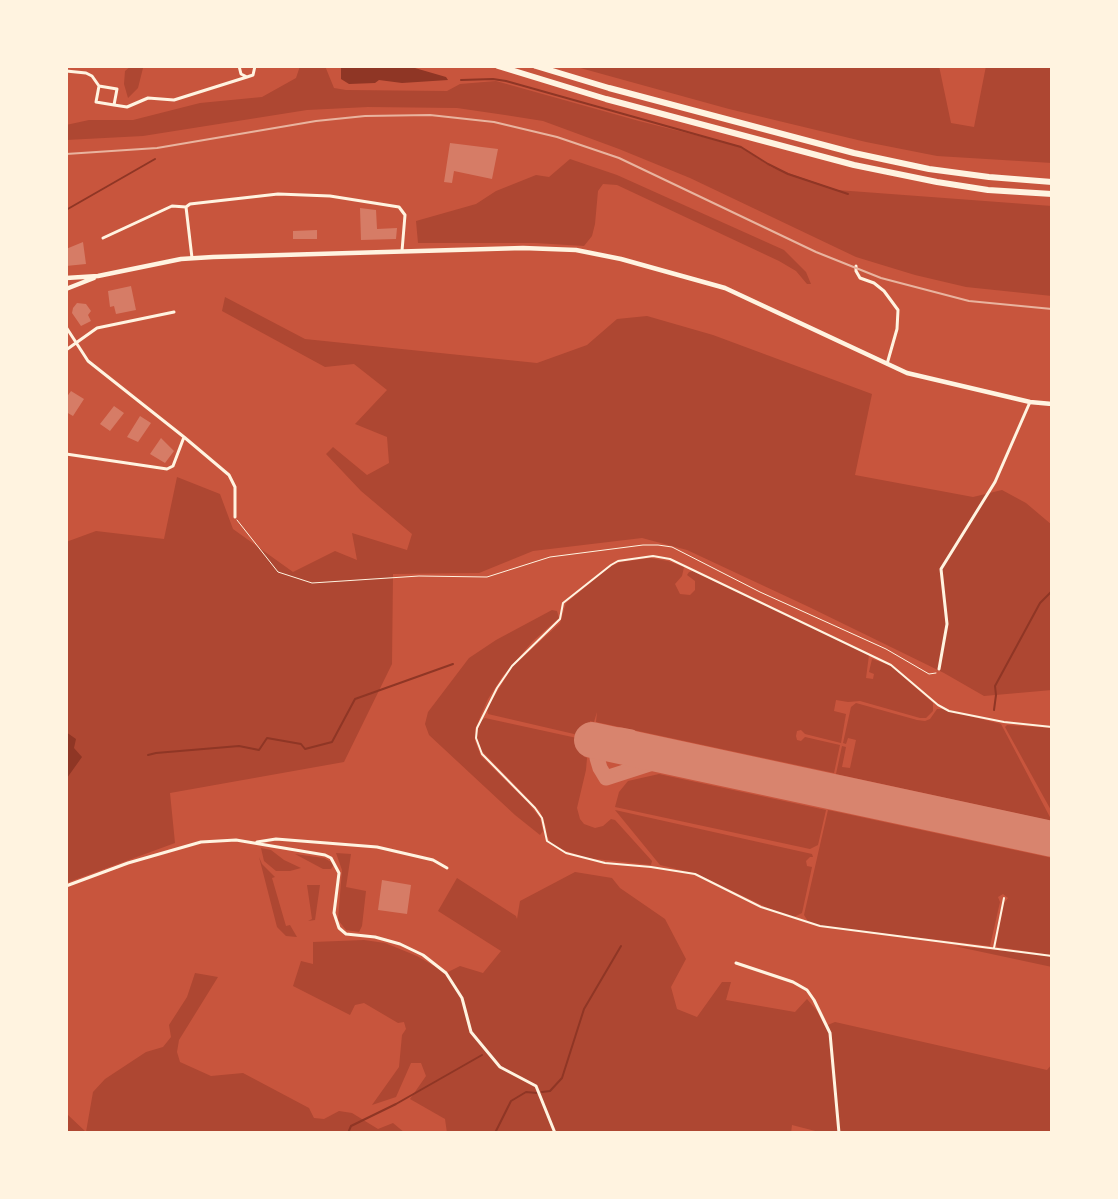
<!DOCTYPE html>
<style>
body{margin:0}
#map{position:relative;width:1118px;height:1199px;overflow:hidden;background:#c8553d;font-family:"Archivo Narrow",sans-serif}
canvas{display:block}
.frame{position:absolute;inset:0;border:68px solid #fff3e0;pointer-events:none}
</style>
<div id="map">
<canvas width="1118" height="1199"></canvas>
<div class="frame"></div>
</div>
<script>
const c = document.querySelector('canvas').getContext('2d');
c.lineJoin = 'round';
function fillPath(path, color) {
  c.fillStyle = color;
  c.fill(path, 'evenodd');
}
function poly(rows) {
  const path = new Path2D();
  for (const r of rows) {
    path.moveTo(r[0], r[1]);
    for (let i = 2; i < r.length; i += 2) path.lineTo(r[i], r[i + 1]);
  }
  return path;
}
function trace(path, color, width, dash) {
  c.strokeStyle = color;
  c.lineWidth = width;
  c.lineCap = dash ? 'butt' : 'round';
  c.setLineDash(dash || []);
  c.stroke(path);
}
fillPath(poly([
 [131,66,148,66,143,68,138,88,128,98,124,84,125,71],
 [300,66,325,66,334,88,346,90,447,91,460,84,496,81,639,121,739,146,771,167,837,190,1052,206,1052,296,966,287,915,275,856,257,690,178,619,149,543,121,505,115,457,108,368,107,307,110,143,136,66,140,66,125,89,120,133,120,200,103,262,97,296,78],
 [573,66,939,66,951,123,974,127,986,66,1052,66,1052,163,937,156,866,142,729,109],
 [570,159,617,175,784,250,806,272,811,284,807,284,796,271,779,261,617,185,603,184,598,191,595,224,592,236,584,246,535,243,418,243,416,221,476,204,496,191,536,175,549,177],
 [225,297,305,339,537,363,587,345,617,319,647,316,713,335,872,394,855,475,973,497,1002,490,1026,503,1052,525,1052,690,984,696,944,673,809,607,687,550,642,538,533,551,479,573,393,574,392,664,344,762,170,793,175,843,66,883,66,542,96,531,164,539,177,477,220,494,233,529,293,572,335,551,357,560,352,533,407,550,412,534,361,491,326,454,333,447,367,475,389,463,387,437,355,424,387,390,354,364,325,367,222,311],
 [650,558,668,561,684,567,682,576,675,584,680,594,690,595,695,590,695,581,687,575,689,572,693,571,869,655,866,678,873,679,874,674,869,672,872,659,890,665,933,703,933,711,926,718,920,718,860,701,848,702,836,700,834,711,846,714,841,743,805,734,801,730,797,731,796,736,797,740,801,741,805,737,840,745,834,773,596,722,597,712,594,722,590,721,587,737,488,714,487,708,513,666,560,623,566,603,611,566,621,562],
 [552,610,557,611,559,618,532,642,502,677,488,699,475,729,475,741,481,756,528,803,540,818,543,831,540,835,515,815,429,735,425,724,428,712,469,658,496,640],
 [856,703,917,720,925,721,930,719,937,709,942,709,1001,724,1052,821,836,774,842,746,846,747,842,767,850,768,856,740,848,738,846,744,843,743,851,707],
 [485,718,586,740,583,756,587,758,586,770,577,808,580,819,584,824,595,828,603,826,611,819,615,820,652,861,651,865,586,858,553,846,547,836,546,827,540,811,481,750,477,739,478,729,481,721],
 [1007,725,1052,728,1052,812,1005,727],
 [659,774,826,810,818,845,810,849,615,807,619,792,628,781],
 [615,810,812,854,813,857,810,857,806,861,807,866,812,867,802,913,794,917,770,909,697,874,660,865],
 [828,810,1052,858,1052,955,997,947,996,945,1004,903,1008,898,1003,894,998,897,1000,902,990,946,820,926,809,923,804,915],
 [261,848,271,850,284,860,301,868,290,871,276,871,264,861],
 [336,853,351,854,346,887,366,891,362,926,359,932,346,930,338,920,342,870],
 [295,854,324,858,333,863,333,866,331,869,323,869],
 [259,857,262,864,275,877,272,878,286,926,290,925,297,937,286,936,277,927],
 [575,872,612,878,620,888,665,919,686,959,671,987,677,1009,697,1017,722,982,731,982,726,1000,795,1012,807,999,817,1011,825,1026,835,1022,1047,1070,1052,1064,1052,1133,823,1133,792,1125,791,1133,447,1133,445,1119,410,1099,426,1076,421,1063,411,1063,396,1097,372,1105,399,1067,402,1035,406,1029,404,1022,398,1023,364,1003,355,1005,350,1015,293,986,301,961,313,964,313,942,364,940,385,943,417,956,446,973,460,966,483,973,501,951,438,911,457,878,516,916,517,919,520,901],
 [307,885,320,885,315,920,308,921,312,919],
 [954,946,1038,954,1052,957,1052,967],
 [195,973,218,977,179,1040,177,1052,180,1062,211,1076,243,1073,309,1108,314,1118,324,1119,339,1111,352,1113,378,1129,393,1123,405,1133,66,1133,66,1107,68,1115,86,1132,93,1092,105,1079,146,1052,163,1047,171,1037,169,1025,187,997]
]), '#ae4732');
fillPath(poly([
 [408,66,446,77,448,80,402,83,379,80,375,83,349,84,341,79,341,66],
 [66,732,76,739,74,748,82,757,67,778]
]), '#8f3625');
trace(poly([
 [461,80,493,79,506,81,741,147,768,164,788,174,848,194],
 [66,210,155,159],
 [994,710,996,695,995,686,1040,603,1052,591],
 [148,755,156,753,239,746,259,750,267,738,301,744,305,749,332,742,355,699,453,664],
 [542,1092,550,1091,562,1078,584,1009,621,946],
 [348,1133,351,1126,396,1104,482,1055],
 [495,1133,511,1101,526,1092,537,1093]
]), '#8f3625', 2);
trace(poly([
 [643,751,640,744,631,737,620,735,613,736,604,743,599,749,597,758,600,768,606,778,671,757]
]), '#d8846e', 15);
trace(poly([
 [592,740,1052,839]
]), '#d8846e', 36);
fillPath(poly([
 [450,143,498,149,492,179,454,171,452,183,444,182],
 [360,208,376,210,377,229,397,228,396,239,361,240],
 [317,230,317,239,293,239,293,231],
 [83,242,86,264,66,266,66,249],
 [131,286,136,310,116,314,114,306,110,307,108,291],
 [77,303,86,304,91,311,88,315,91,321,81,326,72,313,73,308],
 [71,391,84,399,73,416,66,412,66,398],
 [114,406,124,413,110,431,100,424],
 [140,416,151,423,138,442,127,437],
 [161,438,174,451,165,463,150,454],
 [382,880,411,885,407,914,378,910]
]), '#d67c66');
trace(poly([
 [237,520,278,572,312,583,419,576,487,577,550,557,643,545,658,545,672,547,760,592,886,649,929,674,936,673]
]), '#fff3e0', 1);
trace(poly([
 [1052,727,1004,722,949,711,938,705,891,665,670,559,653,556,618,561,611,565,563,603,560,619,512,666,497,688,477,728,476,738,482,754,535,808,542,818,547,841,566,853,605,863,651,867,695,874,761,907,820,926,1052,956],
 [994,948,1004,898]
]), '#fff3e0', 2);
trace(poly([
 [239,66,241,74,247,77,253,75,255,66],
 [66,71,86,73,92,76,99,86,96,102,114,105,117,89,99,86],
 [114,105,127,107,148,98,174,100,247,77],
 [103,238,172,206,186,207],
 [192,258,186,207,190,204,278,194,330,196,399,207,405,215,402,251],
 [856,266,856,271,860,278,874,283,884,291,898,310,897,329,887,364],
 [66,327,88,361,184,437,229,475,235,487,235,517],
 [66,350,97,328,174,312],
 [66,454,167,469,173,466,184,437],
 [939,669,947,624,941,569,995,482,1030,402],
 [257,842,276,839,377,847,433,860,447,868],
 [66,886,128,863,201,842,236,840,325,855,331,858,339,873,334,913,339,928,346,934,375,937,400,944,423,955,446,973,462,998,471,1032,500,1067,536,1086,555,1133],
 [736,963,793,982,807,990,814,1000,830,1033,839,1133]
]), '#fff3e0', 3);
trace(poly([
 [66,278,98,276,181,259,213,257,523,248,576,250,621,259,725,288,907,373,1030,402,1052,404],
 [66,289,94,278]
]), '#fff3e0', 4.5);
trace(poly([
 [498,66,606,99,854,165,937,182,988,190,1052,194],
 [536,66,609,88,854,153,929,169,989,177,1052,182]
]), '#fff3e0', 6);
trace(poly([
 [66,154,157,148,316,121,365,116,430,115,494,122,557,137,619,158,816,252,881,278,969,301,1052,309]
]), '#e9b49f', 2);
</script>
